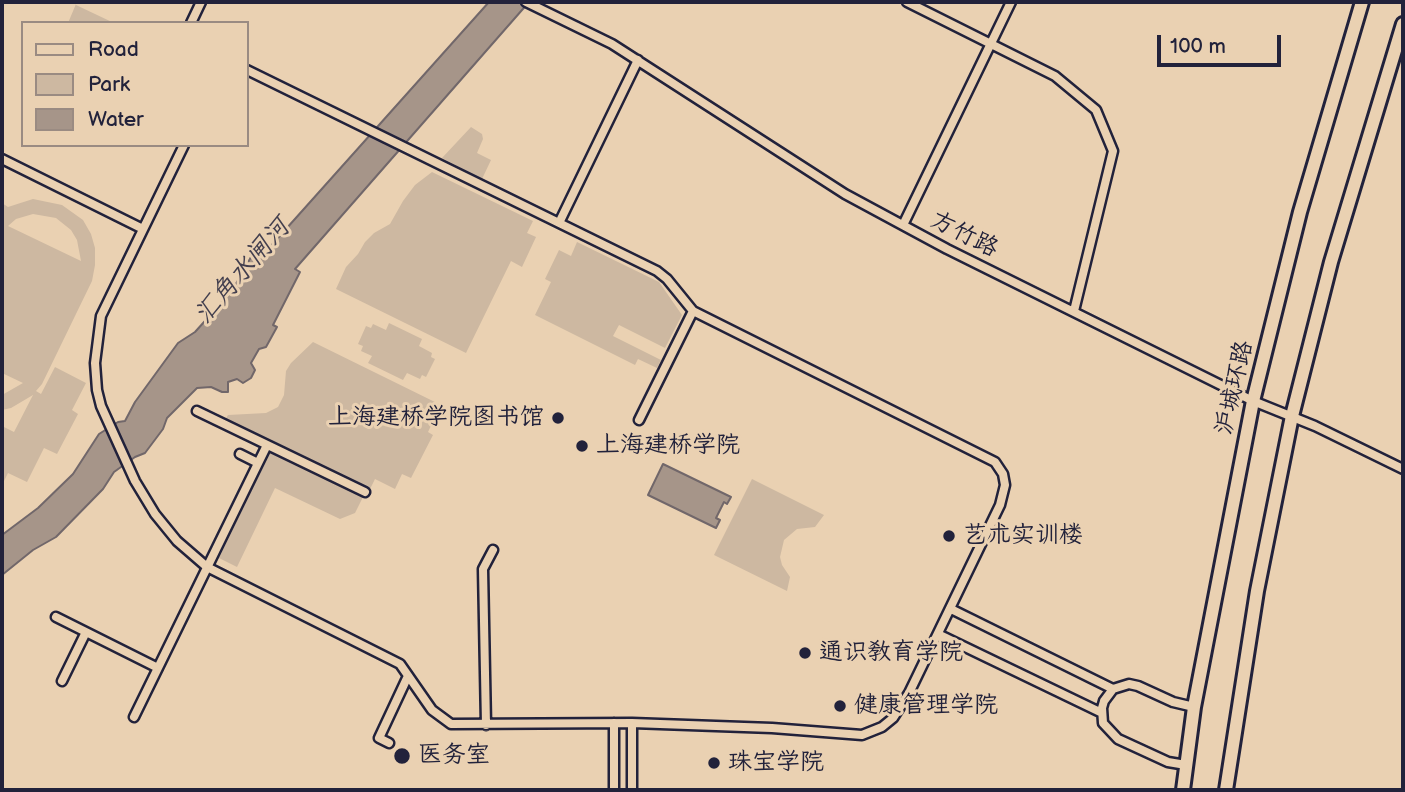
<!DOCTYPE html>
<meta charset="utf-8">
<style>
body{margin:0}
#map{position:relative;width:1405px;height:792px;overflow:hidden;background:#ead1b2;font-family:"Balsamiq Sans",sans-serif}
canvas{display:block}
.frame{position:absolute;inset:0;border:4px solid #22223b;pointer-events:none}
.legend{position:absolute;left:21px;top:21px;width:228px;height:126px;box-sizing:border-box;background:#ead1b2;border:2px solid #9a8b82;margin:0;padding:9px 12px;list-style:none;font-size:21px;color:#22223b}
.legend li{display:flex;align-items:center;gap:14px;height:35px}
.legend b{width:35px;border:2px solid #9a8b82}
.scale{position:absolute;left:1157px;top:35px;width:124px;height:32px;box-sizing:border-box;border:4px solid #22223b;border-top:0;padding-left:9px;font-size:21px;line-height:24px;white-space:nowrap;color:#22223b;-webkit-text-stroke:5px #ead1b2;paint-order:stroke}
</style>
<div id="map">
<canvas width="1405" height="792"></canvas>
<div class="frame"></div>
<ul class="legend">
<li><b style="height:9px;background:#ead1b2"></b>Road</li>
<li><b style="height:19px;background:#cdb8a1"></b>Park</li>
<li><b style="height:19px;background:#a69589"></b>Water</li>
</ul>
<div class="scale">100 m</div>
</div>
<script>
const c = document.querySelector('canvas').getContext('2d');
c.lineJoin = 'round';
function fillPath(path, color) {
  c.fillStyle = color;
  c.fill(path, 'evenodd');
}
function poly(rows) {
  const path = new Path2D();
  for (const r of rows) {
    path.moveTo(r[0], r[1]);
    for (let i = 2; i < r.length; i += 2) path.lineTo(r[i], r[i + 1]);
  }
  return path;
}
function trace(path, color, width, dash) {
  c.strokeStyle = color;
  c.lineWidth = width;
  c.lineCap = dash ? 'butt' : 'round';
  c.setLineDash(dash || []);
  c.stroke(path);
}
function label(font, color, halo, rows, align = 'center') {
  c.font = font + ' "Balsamiq Sans","LXGW WenKai TC",sans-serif';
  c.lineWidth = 6;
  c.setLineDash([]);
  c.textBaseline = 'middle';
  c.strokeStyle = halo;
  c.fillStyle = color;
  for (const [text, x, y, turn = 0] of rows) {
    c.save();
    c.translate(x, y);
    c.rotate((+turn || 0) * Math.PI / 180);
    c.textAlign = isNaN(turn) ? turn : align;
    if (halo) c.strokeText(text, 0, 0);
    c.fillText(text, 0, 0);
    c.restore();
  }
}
fillPath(poly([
 [76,4,76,5,114,23,68,23],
 [471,127,482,134,483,139,477,153,491,160,482,179,442,158],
 [432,172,533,221,527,233,536,237,522,267,511,261,466,353,336,289,346,267,358,254,365,242,374,233,390,224,403,201,415,185],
 [33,199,62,205,83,220,91,234,95,248,95,265,92,281,42,384,36,391,41,394,55,367,86,383,72,410,78,414,57,454,44,448,27,482,8,473,2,485,2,426,14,432,33,395,11,408,2,410,2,395,23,383,2,373,2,203,8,207],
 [33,214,56,218,71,230,77,240,81,261,8,226,16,219],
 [577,242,659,282,682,315,665,348,619,325,613,336,661,360,657,368,638,359,635,365,535,315,551,282,545,279,559,250,571,256],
 [389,323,422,339,419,346,432,353,431,357,435,359,426,377,422,375,420,379,407,373,403,380,368,363,372,356,361,351,363,346,358,344,366,326,371,328,373,324,386,330],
 [313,342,441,405,428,432,433,435,411,478,402,474,395,489,375,479,369,491,225,420,228,415,266,413,278,407,284,395,286,371,291,363],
 [270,452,363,497,355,513,340,519,275,488,237,567,219,558],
 [752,479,824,515,815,527,797,529,784,540,780,557,782,565,790,577,787,591,714,555]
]), '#cdb8a1');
const water = poly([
 [489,2,529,2,295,269,300,272,273,325,277,327,266,347,259,349,251,363,255,370,251,378,243,383,237,379,228,382,228,392,222,392,211,387,197,388,167,418,163,429,145,453,135,457,114,472,103,489,56,537,33,550,2,575,2,535,38,508,73,474,99,434,118,422,125,421,135,402,178,343,195,332,232,291,251,257,269,248,489,2],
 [663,464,731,497,727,504,724,502,716,518,720,520,716,528,648,495,663,464]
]);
fillPath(water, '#a69589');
trace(water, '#71676a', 2);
const minor = poly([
 [526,2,612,44,845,194,947,249,1253,401,1315,426,1403,469],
 [907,2,1055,76,1096,110,1113,151,1074,311],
 [191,23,201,2],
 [184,145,101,316,95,363,97,390,101,406,135,481,155,514,177,541,207,567,400,664,432,710,451,724,632,723,772,728,862,735,882,727,893,718,909,693,1000,505,1005,485,1003,474,995,462,693,311,667,279,657,271,247,70],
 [2,159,143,229],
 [559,223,638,60],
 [903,225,1011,2],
 [197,411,365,492],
 [639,420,693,311],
 [240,454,258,463],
 [951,609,1113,689],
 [56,617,158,668],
 [938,634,1102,713],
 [62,681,86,632],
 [134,717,267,445],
 [614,723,614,790],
 [486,725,483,569,493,550],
 [389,743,379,738,408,676],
 [1186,765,1168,762,1118,739,1103,723,1102,708,1104,701,1113,689,1129,684,1138,686,1173,702,1194,707],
 [632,790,632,723]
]);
const secondary = poly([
 [1183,790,1194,707,1253,401,1300,212,1362,2],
 [1226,790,1257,591,1292,416,1331,262,1403,24]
]);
trace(minor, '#22223b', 13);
trace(secondary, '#22223b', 18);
trace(minor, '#ead1b2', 8);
trace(secondary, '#ead1b2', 12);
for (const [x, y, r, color] of [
 [558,418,7,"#22223b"],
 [582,446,7,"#22223b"],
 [949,536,7,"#22223b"],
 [805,653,7,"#22223b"],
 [840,706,7,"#22223b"],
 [402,756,9,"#22223b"],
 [714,763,7,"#22223b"]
]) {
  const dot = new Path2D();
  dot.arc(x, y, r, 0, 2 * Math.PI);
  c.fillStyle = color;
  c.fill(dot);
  trace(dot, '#ead1b2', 2.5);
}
label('24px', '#22223b', '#ead1b2', [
 ["方竹路",964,235,27],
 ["沪城环路",1235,388,-77]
]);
label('24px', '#22223b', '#ead1b2', [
 ["上海建桥学院图书馆",544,418,"right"],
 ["上海建桥学院",596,446],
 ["艺术实训楼",963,536],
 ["通识教育学院",819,653],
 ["健康管理学院",854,706],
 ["医务室",418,756],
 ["珠宝学院",728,763]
], 'left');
label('italic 26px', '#433f4e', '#ead1b2', [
 ["汇角水闸河",243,272,-49]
]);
</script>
